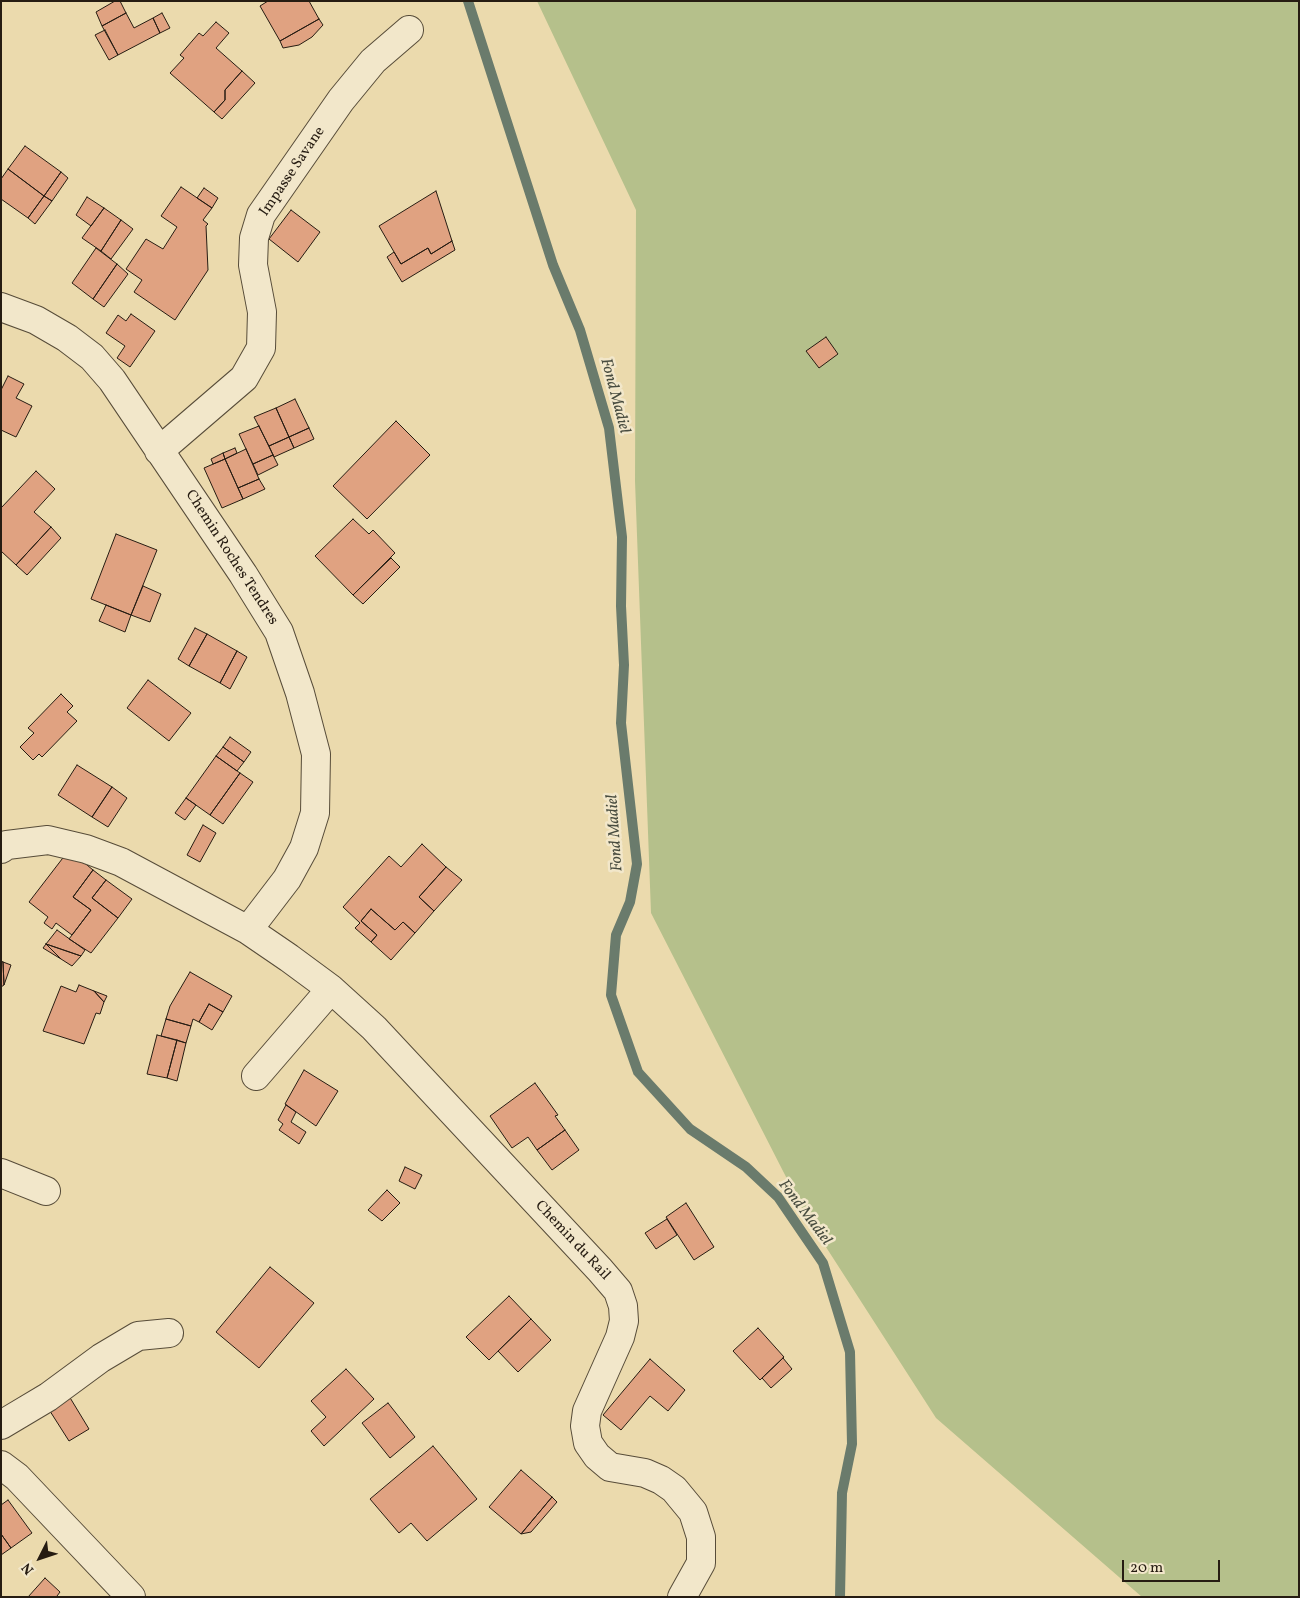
<!DOCTYPE html>
<style>
body{margin:0}
#map{position:relative;width:1300px;height:1598px;overflow:hidden;background:#ebdaad;font-family:Vollkorn,serif}
canvas{display:block}
.frame{position:absolute;inset:0;border:2px solid #261c12;pointer-events:none}
.north{position:absolute;left:15px;top:1533px;width:50px;height:50px;-webkit-text-stroke:4px #f2e7ca;paint-order:stroke;rotate:229deg;font-size:14px;font-weight:700;line-height:20px;text-align:center;color:#261c12}
.north::after{content:'';display:block;margin:auto;width:18px;height:22px;background:#261c12;clip-path:polygon(50% 0,100% 100%,50% 72%,0 100%)}
.scale{position:absolute;left:1122px;top:1560px;width:98px;height:22px;box-sizing:border-box;border:2px solid #261c12;border-top:0;padding-left:6px;font-size:15px;line-height:18px;white-space:nowrap;color:#261c12;-webkit-text-stroke:4px #f2e7ca;paint-order:stroke}
</style>
<div id="map">
<canvas width="1300" height="1598"></canvas>
<div class="frame"></div>
<div class="north">N</div>
<div class="scale">20 m</div>
</div>
<script>
const c = document.querySelector('canvas').getContext('2d');
c.lineJoin = 'round';
function fillPath(path, color) {
  c.fillStyle = color;
  c.fill(path, 'evenodd');
}
function poly(rows) {
  const path = new Path2D();
  for (const r of rows) {
    path.moveTo(r[0], r[1]);
    for (let i = 2; i < r.length; i += 2) path.lineTo(r[i], r[i + 1]);
  }
  return path;
}
function trace(path, color, width, dash) {
  c.strokeStyle = color;
  c.lineWidth = width;
  c.lineCap = dash ? 'butt' : 'round';
  c.setLineDash(dash || []);
  c.stroke(path);
}
function label(font, color, halo, rows, align = 'center') {
  c.font = font + ' Vollkorn,serif';
  c.lineWidth = 5;
  c.setLineDash([]);
  c.textBaseline = 'middle';
  c.strokeStyle = halo;
  c.fillStyle = color;
  for (const [text, x, y, turn = 0] of rows) {
    c.save();
    c.translate(x, y);
    c.rotate((+turn || 0) * Math.PI / 180);
    c.textAlign = isNaN(turn) ? turn : align;
    if (halo) c.strokeText(text, 0, 0);
    c.fillText(text, 0, 0);
    c.restore();
  }
}
fillPath(poly([
 [537,1,1299,1,1299,1597,1142,1597,936,1418,806,1216,651,913,635,481,636,210]
]), '#b5c08b');
trace(poly([
 [468,1,553,265,580,330,609,428,622,537,621,606,624,665,621,723,637,864,630,902,616,935,611,995,638,1072,690,1129,746,1167,778,1197,823,1263,850,1352,852,1444,842,1493,840,1597]
]), '#6a7b6c', 10);
const building = poly([
 [115,1,120,1,126,13,102,26,96,12,115,1],
 [268,1,309,1,319,19,280,41,260,6,268,1],
 [126,13,134,28,153,18,160,33,118,55,102,26,126,13],
 [162,13,170,28,160,33,153,18,162,13],
 [319,19,323,25,312,37,299,45,283,48,280,41,319,19],
 [216,22,229,33,216,48,242,71,225,90,225,100,214,112,170,73,184,58,180,55,199,33,203,36,216,22],
 [105,30,118,55,109,60,95,35,105,30],
 [242,71,255,83,222,119,214,112,225,100,225,90,242,71],
 [25,146,61,172,44,196,8,169,25,146],
 [8,169,44,196,28,218,1,199,1,179,8,169],
 [61,172,68,178,52,201,44,196,61,172],
 [181,187,212,208,203,220,208,224,206,226,208,270,175,320,134,292,142,280,126,269,146,239,163,249,177,227,161,216,181,187],
 [204,188,218,198,212,208,197,198,204,188],
 [436,191,452,241,431,254,428,248,401,264,379,226,436,191],
 [44,196,52,201,35,224,28,218,44,196],
 [87,197,104,208,91,226,76,215,87,197],
 [104,208,121,220,101,251,82,238,104,208],
 [291,210,320,232,298,262,269,239,291,210],
 [121,220,133,229,111,259,101,251,121,220],
 [452,241,455,250,402,282,387,257,394,252,401,264,428,248,431,254,452,241],
 [96,248,117,264,93,299,72,283,96,248],
 [117,264,128,274,104,307,93,299,117,264],
 [131,314,155,331,130,367,117,358,125,346,106,333,118,315,126,321,131,314],
 [826,337,838,354,819,368,806,351,826,337],
 [8,376,24,384,16,398,32,406,16,437,1,430,1,390,8,376],
 [295,399,309,428,289,437,276,408,295,399],
 [276,408,289,437,269,446,254,417,276,408],
 [396,421,430,455,367,519,333,486,396,421],
 [259,426,273,455,253,464,239,434,259,426],
 [309,428,314,439,294,448,289,437,309,428],
 [289,437,294,448,274,457,269,446,289,437],
 [235,448,237,453,225,459,223,453,235,448],
 [246,449,259,479,238,488,225,459,246,449],
 [223,453,225,459,213,464,211,459,223,453],
 [273,455,278,465,258,475,253,464,273,455],
 [225,459,243,499,222,508,204,468,225,459],
 [36,471,55,489,34,512,51,527,16,565,1,551,1,508,36,471],
 [259,479,265,489,243,499,238,488,259,479],
 [353,519,369,534,373,530,395,553,353,595,315,556,353,519],
 [51,527,61,538,27,575,16,565,51,527],
 [116,534,157,550,131,615,91,599,116,534],
 [391,558,400,567,363,604,353,595,391,558],
 [143,586,161,594,150,622,131,615,143,586],
 [106,605,131,615,125,632,99,621,106,605],
 [195,628,207,634,189,666,178,659,195,628],
 [207,634,237,651,220,683,189,666,207,634],
 [237,651,247,657,230,689,220,683,237,651],
 [148,680,191,713,169,741,127,708,148,680],
 [61,694,73,706,67,712,77,721,42,757,39,754,33,760,20,747,34,733,28,728,61,694],
 [230,737,251,752,244,762,223,747,230,737],
 [223,747,244,762,237,771,216,756,223,747],
 [216,756,240,773,210,815,186,798,216,756],
 [77,765,112,787,92,817,58,795,77,765],
 [240,773,253,782,223,824,210,815,240,773],
 [112,787,127,798,108,827,92,817,112,787],
 [186,798,196,805,185,820,175,813,186,798],
 [203,825,216,833,200,862,187,855,203,825],
 [422,844,446,867,419,897,434,911,415,933,403,922,395,930,371,909,361,921,377,935,371,942,355,928,360,923,343,907,389,856,401,867,422,844],
 [69,850,93,870,73,897,91,910,72,935,56,923,52,929,44,923,48,917,29,902,69,850],
 [446,867,462,880,434,911,419,897,446,867],
 [93,870,106,880,92,898,118,918,91,953,69,939,91,910,73,897,93,870],
 [106,880,132,899,118,918,92,898,106,880],
 [371,909,395,930,403,922,415,933,391,960,371,942,377,935,361,921,371,909],
 [57,930,85,950,81,956,46,944,57,930],
 [46,944,61,959,43,948,46,944],
 [46,944,81,956,72,966,61,959,46,944],
 [1,961,3,962,4,985,1,987,1,961],
 [3,962,11,965,4,985,3,962],
 [190,972,232,996,223,1012,209,1004,199,1022,193,1019,191,1026,166,1019,170,1006,190,972],
 [79,985,94,991,104,1002,100,1014,96,1013,84,1044,43,1031,61,986,76,992,79,985],
 [94,991,107,996,104,1002,94,991],
 [209,1004,223,1012,212,1030,199,1022,209,1004],
 [166,1019,191,1026,186,1043,161,1036,166,1019],
 [157,1035,177,1040,167,1078,147,1074,157,1035],
 [177,1040,186,1043,177,1081,167,1078,177,1040],
 [304,1070,338,1091,316,1126,285,1104,304,1070],
 [535,1083,558,1115,555,1116,565,1130,537,1150,528,1137,512,1148,490,1116,535,1083],
 [286,1105,296,1112,291,1122,306,1132,299,1144,279,1130,283,1124,278,1120,286,1105],
 [565,1130,579,1150,552,1170,537,1150,565,1130],
 [405,1167,422,1175,415,1189,399,1181,405,1167],
 [387,1190,400,1203,382,1221,368,1210,387,1190],
 [686,1203,714,1247,694,1260,666,1217,686,1203],
 [667,1219,677,1235,656,1249,645,1233,667,1219],
 [270,1267,314,1303,259,1368,216,1332,270,1267],
 [509,1296,531,1319,489,1360,466,1337,509,1296],
 [531,1319,551,1340,518,1372,498,1351,531,1319],
 [758,1328,784,1357,760,1380,733,1351,758,1328],
 [783,1358,792,1369,771,1388,762,1378,783,1358],
 [650,1359,685,1390,668,1411,650,1396,621,1430,603,1415,650,1359],
 [346,1369,374,1399,324,1446,311,1431,326,1417,311,1401,346,1369],
 [69,1396,89,1429,69,1441,48,1408,69,1396],
 [388,1403,415,1437,390,1458,362,1423,388,1403],
 [433,1446,477,1499,427,1541,411,1523,399,1533,370,1499,433,1446],
 [521,1470,552,1497,521,1534,489,1507,521,1470],
 [552,1497,557,1502,531,1532,521,1534,552,1497],
 [8,1500,32,1533,11,1548,1,1534,1,1505,8,1500],
 [1,1534,11,1548,1,1555,1,1534],
 [45,1578,60,1592,57,1596,58,1597,28,1597,45,1578]
]);
fillPath(building, '#e0a281');
trace(building, '#261c12', 1);
const minor = poly([
 [1,307,36,320,67,338,92,357,112,380,243,574,279,632,300,693,316,754,315,813,304,848,287,879,248,930],
 [159,451,244,378,261,348,262,312,253,265,254,238,261,215,341,100,373,61,409,30],
 [1,849,7,845,48,840,86,849,121,862,248,930,289,958,331,989,374,1028,600,1270,618,1291,623,1306,624,1321,620,1337,587,1411,585,1426,588,1443,597,1456,610,1467,645,1473,661,1480,674,1489,693,1512,701,1537,701,1563,682,1597],
 [256,1076,331,989],
 [1,1173,46,1191],
 [1,1425,48,1397,101,1358,138,1336,169,1333],
 [1,1465,17,1477,131,1597]
]);
trace(minor, '#574c39', 30);
trace(minor, '#f2e7ca', 28);
label('15px', '#261c12', '#f2e7ca', [
 ["Impasse Savane",293,172,-56],
 ["Chemin Roches Tendres",231,558,57],
 ["Chemin du Rail",572,1241,47]
]);
label('italic 16px', '#484c3f', '#f2e7ca', [
 ["Fond Madiel",614,396,75],
 ["Fond Madiel",616,833,-94],
 ["Fond Madiel",804,1213,53]
]);
</script>
